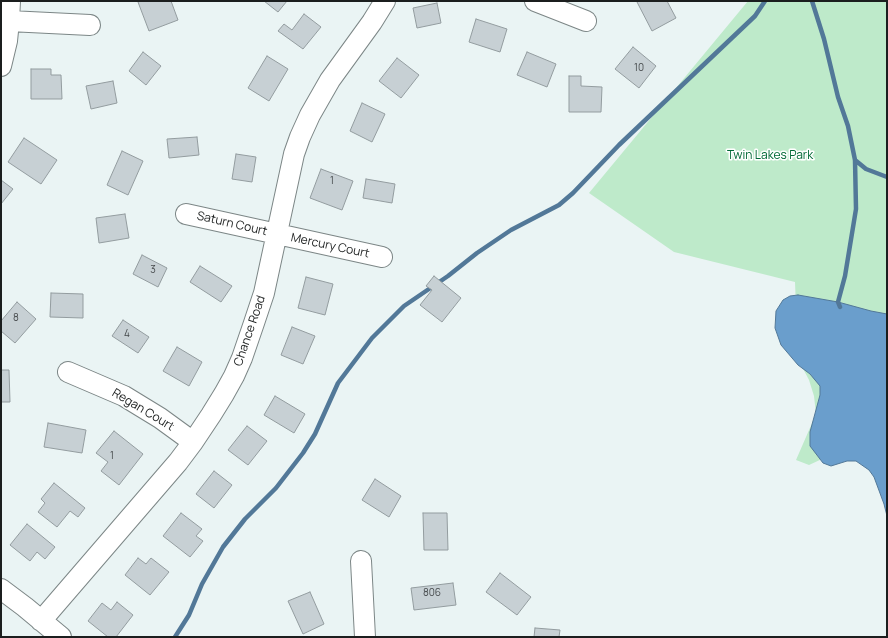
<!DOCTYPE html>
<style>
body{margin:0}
#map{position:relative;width:888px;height:638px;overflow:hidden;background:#eaf4f4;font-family:Manrope,sans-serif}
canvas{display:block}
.frame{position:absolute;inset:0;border:2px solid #1b1e1e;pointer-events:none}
</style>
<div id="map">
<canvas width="888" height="638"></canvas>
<div class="frame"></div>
</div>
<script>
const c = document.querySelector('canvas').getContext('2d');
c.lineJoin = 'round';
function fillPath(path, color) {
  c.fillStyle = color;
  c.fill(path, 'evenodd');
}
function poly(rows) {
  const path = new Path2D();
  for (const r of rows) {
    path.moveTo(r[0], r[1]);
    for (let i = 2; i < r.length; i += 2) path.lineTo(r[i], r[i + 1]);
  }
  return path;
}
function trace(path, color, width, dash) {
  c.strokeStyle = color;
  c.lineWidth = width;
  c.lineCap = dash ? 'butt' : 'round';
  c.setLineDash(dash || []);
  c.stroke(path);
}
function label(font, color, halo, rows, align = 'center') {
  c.font = font + ' Manrope,sans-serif';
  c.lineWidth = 3;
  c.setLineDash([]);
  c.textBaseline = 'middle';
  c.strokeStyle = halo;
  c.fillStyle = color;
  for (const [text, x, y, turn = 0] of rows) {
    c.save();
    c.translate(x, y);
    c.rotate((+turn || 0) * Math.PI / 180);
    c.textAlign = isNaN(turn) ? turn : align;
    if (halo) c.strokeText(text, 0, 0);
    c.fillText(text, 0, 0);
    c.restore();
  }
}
fillPath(poly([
 [748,1,887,1,887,484,863,451,822,459,809,465,796,460,816,414,814,396,809,380,798,359,795,282,674,252,589,193]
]), '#beeaca');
const water = poly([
 [798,295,838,302,871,311,887,314,887,516,884,504,874,477,869,470,856,461,847,461,831,466,823,463,810,446,810,432,820,395,820,386,810,374,798,365,781,345,775,328,776,311,783,300,790,296,798,295]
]);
fillPath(water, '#6a9ecc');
trace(water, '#527898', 1);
trace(poly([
 [812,1,824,39,838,97,848,126,855,160,856,209,845,276,838,302,840,307],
 [855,160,866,169,887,177],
 [175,637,189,615,202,584,223,547,245,519,276,488,303,453,315,434,338,383,372,338,404,306,448,276,477,253,511,230,559,205,573,193,619,145,755,16,765,1]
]), '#527898', 4.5);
const building = poly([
 [141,1,171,1,178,20,149,31,138,2,141,1],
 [264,1,287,1,278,12,264,1],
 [640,1,667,1,676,18,652,31,637,2,640,1],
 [437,3,441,23,417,28,413,8,437,3],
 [304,14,321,27,303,49,278,31,284,24,292,30,304,14],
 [476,19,507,29,500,52,469,42,476,19],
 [633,47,656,66,639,88,615,69,633,47],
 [143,52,161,66,146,85,129,71,143,52],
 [527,52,556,64,547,87,517,75,527,52],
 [267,56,288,69,269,101,248,88,267,56],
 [397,58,419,75,401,98,379,81,397,58],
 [31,69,51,69,51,75,61,75,62,99,31,99,31,69],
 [569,76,581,76,581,86,602,87,601,112,569,112,569,76],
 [113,81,117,103,91,109,86,86,113,81],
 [362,103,385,114,372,142,350,131,362,103],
 [197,137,199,155,169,158,167,139,197,137],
 [24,138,57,160,41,184,8,162,24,138],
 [122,151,143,161,128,195,107,185,122,151],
 [236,154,256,157,252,182,232,179,236,154],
 [321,169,353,181,342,210,310,198,321,169],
 [366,179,395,184,392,203,363,198,366,179],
 [1,180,13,189,1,204,1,180],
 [125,214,129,238,99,243,96,218,125,214],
 [142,255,167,268,158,287,133,274,142,255],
 [200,266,232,286,221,302,190,282,200,266],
 [434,276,461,298,442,322,420,305,432,290,426,286,434,276],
 [306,277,333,284,325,315,298,308,306,277],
 [51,293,83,294,83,318,50,317,51,293],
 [17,302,36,319,15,343,1,331,1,321,17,302],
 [123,320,149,337,138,353,112,336,123,320],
 [292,327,315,336,303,364,281,355,292,327],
 [177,347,202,362,189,386,163,371,177,347],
 [1,370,9,370,10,402,1,402,1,370],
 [275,396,305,414,294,433,264,415,275,396],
 [48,423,86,430,82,453,44,447,48,423],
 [247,426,267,441,248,465,228,450,247,426],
 [114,431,143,454,119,485,101,471,108,462,96,453,114,431],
 [214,471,232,485,214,508,196,494,214,471],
 [375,479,401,496,389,517,362,500,375,479],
 [54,483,85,508,78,517,70,511,57,527,38,512,45,503,41,499,54,483],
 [181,513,202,529,196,536,203,541,190,557,163,536,181,513],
 [423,513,447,513,448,550,424,550,423,513],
 [27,524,55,547,45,559,37,552,30,561,10,545,27,524],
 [138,558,146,564,151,558,169,572,150,595,125,575,138,558],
 [500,573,531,597,517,615,486,592,500,573],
 [453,583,456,605,414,610,411,588,453,583],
 [310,592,324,624,303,634,288,601,310,592],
 [117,602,133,615,116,637,108,637,88,621,102,603,111,610,117,602],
 [535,628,560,630,559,637,534,637,535,628]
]);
fillPath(building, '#c7d0d4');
trace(building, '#939c9f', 1);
const minor = poly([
 [535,1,586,21],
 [9,21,90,25],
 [1,66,7,41,9,21,10,1],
 [186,214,382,257],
 [68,372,124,396,160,418,193,442],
 [361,561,365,637],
 [1,589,25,607,61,637],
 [41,621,178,462,193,442,211,415,224,394,234,376,242,358,254,323,264,293,294,154,300,137,310,115,330,80,372,22,385,1]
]);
trace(minor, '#7c8686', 22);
trace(minor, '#fff', 20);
label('10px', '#464a4c', null, [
 ["10",639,68],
 ["1",332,181],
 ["3",153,270],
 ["8",16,318],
 ["4",127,334],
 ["1",112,456],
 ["806",432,593]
]);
label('12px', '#006936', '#fff', [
 ["Twin Lakes Park",770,156]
]);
label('12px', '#1b1e1e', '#fff', [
 ["Saturn Court",232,224,13],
 ["Mercury Court",330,246,12],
 ["Chance Road",250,331,-71],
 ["Regan Court",143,410,31]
]);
</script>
